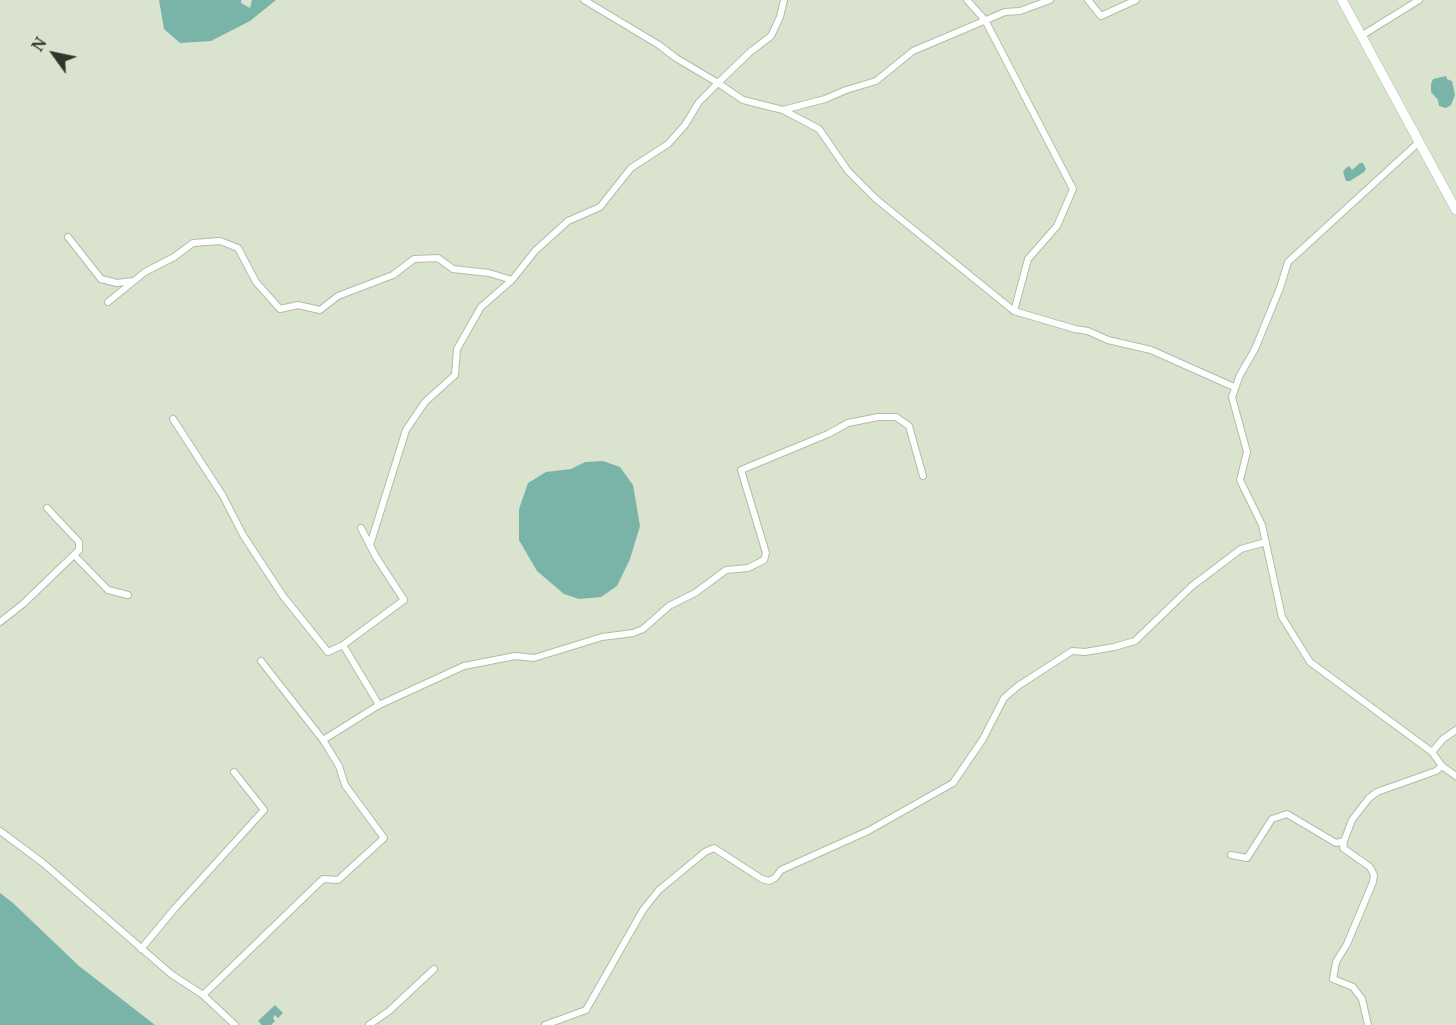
<!DOCTYPE html>
<style>
body{margin:0}
#map{position:relative;width:1456px;height:1025px;overflow:hidden;background:#d9e3ce;font-family:"Noto Serif",serif}
canvas{display:block}
.north{position:absolute;left:24px;top:24px;width:60px;height:60px;-webkit-text-stroke:4px #d9e3ce;paint-order:stroke;rotate:303deg;font-size:16px;font-weight:700;line-height:24px;text-align:center;color:#31352d}
.north::after{content:'';display:block;margin:auto;width:21px;height:27px;background:#31352d;clip-path:polygon(50% 0,100% 100%,50% 72%,0 100%)}
</style>
<div id="map">
<canvas width="1456" height="1025"></canvas>
<div class="north">N</div>
</div>
<script>
const c = document.querySelector('canvas').getContext('2d');
c.lineJoin = 'round';
function fillPath(path, color) {
  c.fillStyle = color;
  c.fill(path, 'evenodd');
}
function poly(rows) {
  const path = new Path2D();
  for (const r of rows) {
    path.moveTo(r[0], r[1]);
    for (let i = 2; i < r.length; i += 2) path.lineTo(r[i], r[i + 1]);
  }
  return path;
}
function trace(path, color, width, dash) {
  c.strokeStyle = color;
  c.lineWidth = width;
  c.lineCap = dash ? 'butt' : 'round';
  c.setLineDash(dash || []);
  c.stroke(path);
}
fillPath(poly([
 [159,0,241,0,241,3,250,8,252,0,276,0,250,21,211,41,180,43,164,29],
 [1446,76,1447,79,1452,81,1455,95,1451,105,1446,108,1439,106,1438,100,1431,92,1431,84,1433,79],
 [1360,163,1363,163,1366,169,1364,172,1350,181,1346,181,1343,172,1345,169,1349,166,1352,170],
 [603,461,620,467,633,485,640,526,630,559,617,586,601,597,579,599,564,594,537,571,519,540,519,509,528,483,546,472,571,469,585,462],
 [0,893,13,903,79,966,155,1025,0,1025],
 [275,1005,283,1013,278,1018,275,1015,273,1018,275,1021,271,1025,262,1025,258,1021]
]), '#7ab4a9');
const street = poly([
 [584,0,659,45,676,58,718,83,750,52,771,36,780,17,784,0],
 [1088,0,1101,16,1136,0],
 [1361,36,1419,0],
 [783,110,825,99,846,90,876,81,913,51,1005,12,1020,11,1050,0],
 [1418,143,1288,262,1280,288,1255,349,1240,375,1232,397,1247,452,1240,480,1262,525,1282,617,1310,662,1432,752,1443,739,1456,730],
 [68,237,101,279,117,283,133,281],
 [108,302,145,272,174,257,193,243,220,241,238,248,256,282,280,309,298,305,320,310,338,296,393,275,414,259,438,258,453,269,489,273,512,280],
 [1014,311,1075,329,1088,331,1108,340,1151,350,1234,387],
 [173,419,223,496,243,535,283,596,328,652,343,645],
 [370,545,406,430,425,402,455,375,457,349,481,307,512,280,535,251,568,221,600,207,631,168,668,144,685,125,699,102,718,83,743,100,783,110,819,129,848,171,876,199,1014,311,1028,259,1057,226,1073,189,985,20,967,0],
 [74,555,108,590,128,595],
 [0,622,23,604,79,550,79,542,47,508],
 [379,705,464,666,515,656,534,658,602,637,633,633,643,629,669,606,695,593,726,570,748,568,764,560,766,553,741,470,828,434,848,423,878,417,896,417,909,426,923,476],
 [323,740,379,705,343,645,404,600,376,557,361,528],
 [1432,752,1442,766,1456,776],
 [0,831,43,863,171,974,203,995,235,1025],
 [1231,855,1247,858,1272,819,1287,814,1336,843,1344,841],
 [141,949,176,907,264,810,234,772],
 [203,995,323,879,338,880,384,838,345,785,339,766,323,740,261,661],
 [369,1025,389,1011,434,969],
 [545,1025,586,1010,643,910,659,890,705,852,714,848,762,879,769,881,775,878,781,870,868,831,953,783,983,739,1004,698,1018,686,1072,651,1085,652,1114,647,1135,641,1192,586,1241,549,1266,542],
 [1368,1025,1362,999,1353,987,1333,979,1336,962,1347,944,1373,882,1374,875,1370,867,1343,848,1344,841,1352,820,1369,798,1377,792,1436,771,1442,766]
]);
const secondary = poly([
 [1342,0,1456,210]
]);
trace(street, '#b3bca8', 8);
trace(secondary, '#b3bca8', 10);
trace(street, '#fff', 6);
trace(secondary, '#fff', 9);
</script>
